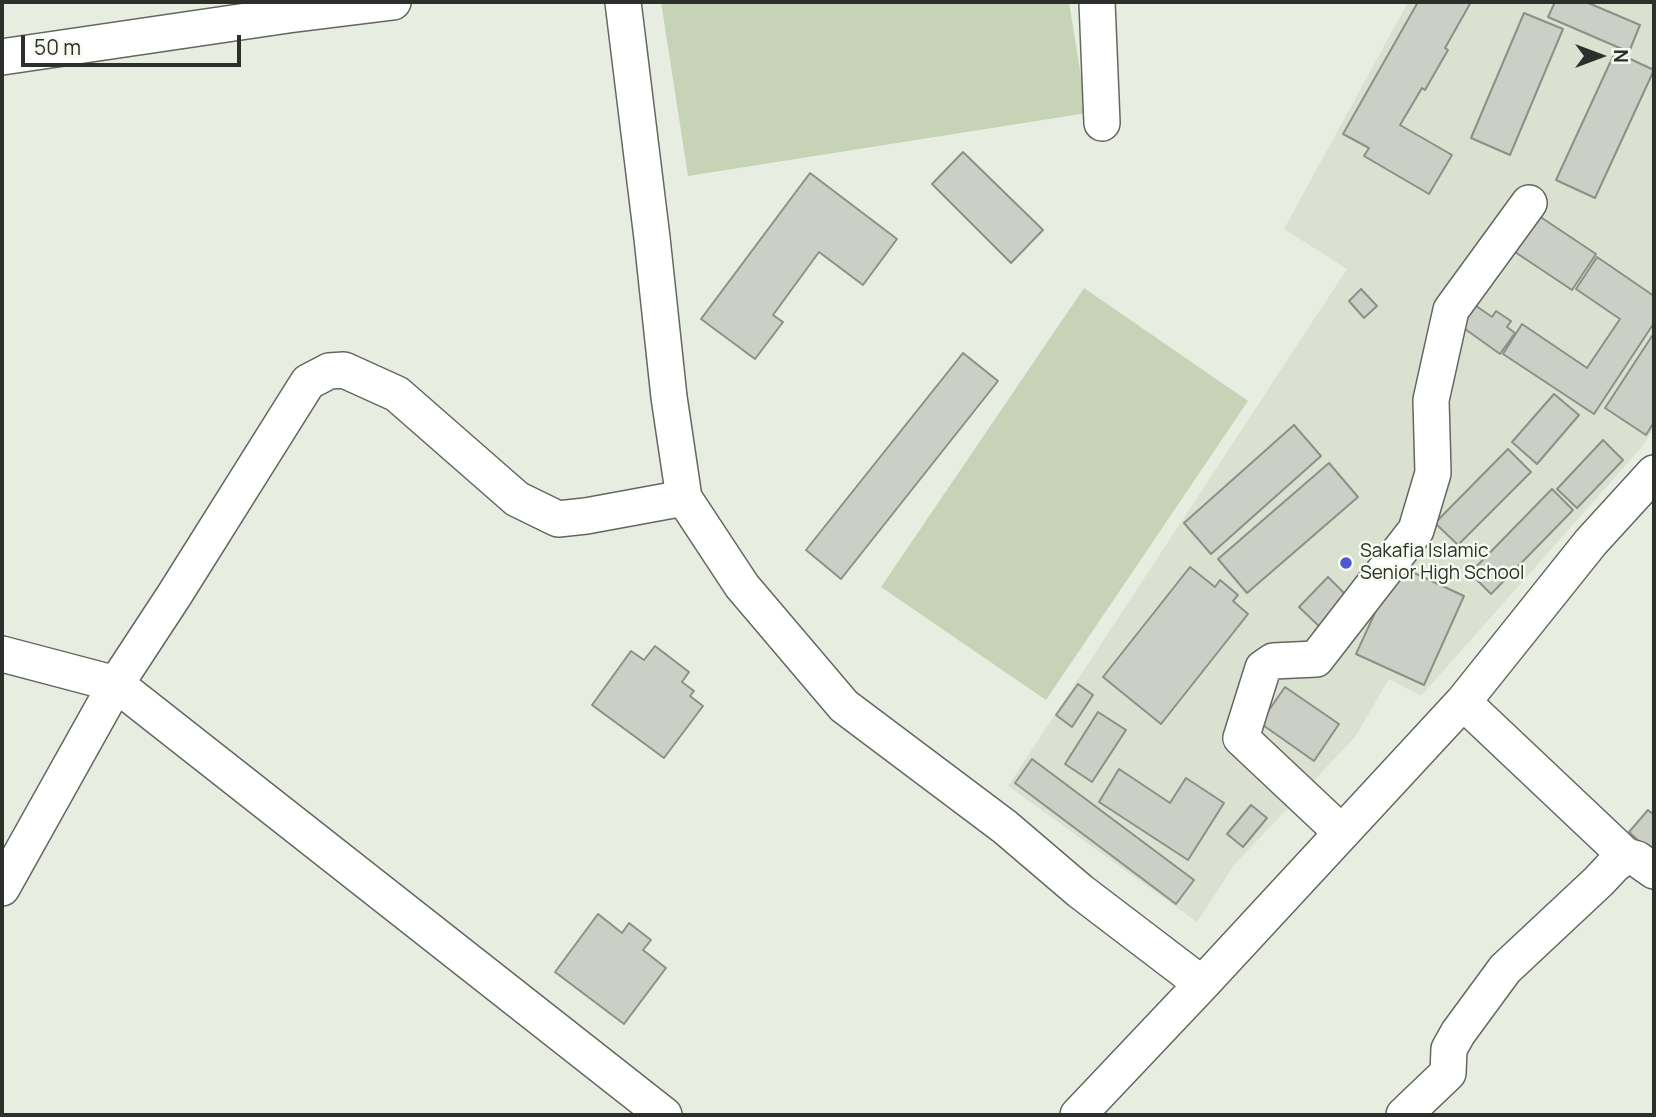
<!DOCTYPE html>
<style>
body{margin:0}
#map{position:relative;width:1656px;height:1117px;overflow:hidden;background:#e8ede2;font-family:Manrope,sans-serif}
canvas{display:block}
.frame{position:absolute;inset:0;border:4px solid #2d2f2b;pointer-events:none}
.north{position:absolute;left:1565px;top:21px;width:70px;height:70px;-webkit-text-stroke:5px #f6faef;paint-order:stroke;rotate:90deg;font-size:19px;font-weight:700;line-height:28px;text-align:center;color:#2d2f2b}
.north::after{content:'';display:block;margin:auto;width:24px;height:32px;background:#2d2f2b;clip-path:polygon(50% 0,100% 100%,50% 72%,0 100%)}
.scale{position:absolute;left:21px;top:35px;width:220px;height:32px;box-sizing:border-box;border:4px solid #2d2f2b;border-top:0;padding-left:9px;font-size:21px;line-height:24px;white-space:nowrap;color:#2d2f2b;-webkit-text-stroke:5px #f6faef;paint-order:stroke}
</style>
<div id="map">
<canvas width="1656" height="1117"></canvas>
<div class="frame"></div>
<div class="north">N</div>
<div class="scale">50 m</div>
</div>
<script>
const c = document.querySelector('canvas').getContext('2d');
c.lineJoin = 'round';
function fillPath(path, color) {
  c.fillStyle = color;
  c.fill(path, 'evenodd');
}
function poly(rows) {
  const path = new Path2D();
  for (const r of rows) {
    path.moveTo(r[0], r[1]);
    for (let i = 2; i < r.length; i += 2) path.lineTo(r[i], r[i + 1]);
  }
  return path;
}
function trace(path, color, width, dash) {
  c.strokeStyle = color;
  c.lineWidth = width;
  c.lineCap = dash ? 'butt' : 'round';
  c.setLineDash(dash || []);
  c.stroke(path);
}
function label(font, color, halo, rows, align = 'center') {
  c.font = font + ' Manrope,sans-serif';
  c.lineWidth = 5;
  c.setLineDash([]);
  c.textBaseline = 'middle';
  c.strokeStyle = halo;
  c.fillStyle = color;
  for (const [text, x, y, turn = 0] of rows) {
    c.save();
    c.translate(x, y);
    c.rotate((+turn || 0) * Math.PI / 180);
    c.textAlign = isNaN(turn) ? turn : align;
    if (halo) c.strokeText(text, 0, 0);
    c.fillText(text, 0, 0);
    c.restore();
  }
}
fillPath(poly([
 [1408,2,1654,2,1654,428,1641,448,1421,696,1389,679,1355,737,1234,865,1197,922,1008,786,1347,269,1284,229]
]), '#dae1d0');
fillPath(poly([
 [661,2,1069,2,1087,113,688,176],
 [1084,288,1248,401,1046,700,881,587]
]), '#c7d3b6');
const building = poly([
 [1418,2,1471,2,1445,48,1448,50,1425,90,1422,88,1400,125,1452,155,1429,194,1364,156,1369,148,1343,134,1418,2],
 [1555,2,1586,2,1640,25,1629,52,1548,17,1555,2],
 [1524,13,1563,29,1510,155,1471,138,1524,13],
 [1615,52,1654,70,1595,198,1556,180,1615,52],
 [963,152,1043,230,1011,263,932,184,963,152],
 [810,173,897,239,863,285,819,252,773,315,783,322,755,359,701,319,810,173],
 [1539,216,1596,254,1572,290,1515,252,1539,216],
 [1597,257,1654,296,1654,323,1594,414,1503,354,1522,324,1587,368,1620,319,1576,289,1597,257],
 [1361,289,1377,306,1364,318,1349,301,1361,289],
 [1472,303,1492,317,1496,311,1511,321,1507,327,1515,333,1500,354,1458,324,1472,303],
 [1654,333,1654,422,1646,435,1605,408,1654,333],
 [963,353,998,381,841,579,806,550,963,353],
 [1554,394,1579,415,1537,464,1512,442,1554,394],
 [1294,425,1321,456,1211,554,1184,523,1294,425],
 [1603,440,1623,460,1577,508,1557,489,1603,440],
 [1508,449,1531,472,1458,545,1435,523,1508,449],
 [1329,463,1358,497,1247,593,1218,559,1329,463],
 [1552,489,1573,510,1491,594,1470,573,1552,489],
 [1397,565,1464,596,1424,685,1356,654,1397,565],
 [1190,567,1215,587,1220,580,1238,595,1233,601,1248,614,1161,724,1103,677,1190,567],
 [1328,577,1351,600,1322,629,1299,607,1328,577],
 [655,646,689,672,682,682,694,691,690,696,703,706,664,758,592,705,631,651,644,660,655,646],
 [1078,684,1093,695,1072,727,1056,715,1078,684],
 [1285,687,1339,724,1314,761,1260,723,1285,687],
 [1098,712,1126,730,1092,782,1065,764,1098,712],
 [1032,759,1194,880,1176,904,1015,783,1032,759],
 [1119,769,1170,803,1186,778,1224,803,1188,860,1099,802,1119,769],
 [1251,805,1267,818,1243,847,1227,834,1251,805],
 [1648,810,1654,815,1654,855,1629,832,1648,810],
 [598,914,622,933,629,923,651,940,643,950,666,968,624,1024,555,972,598,914]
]);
fillPath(building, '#cbcfc5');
trace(building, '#8c9086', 2);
const minor = poly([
 [623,2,652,238,669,397,684,498,742,586,844,706,1005,827,1080,891,1202,984],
 [1097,2,1102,123],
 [2,57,288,15,393,2],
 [2,654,116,684,664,1115],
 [1463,702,1626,856],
 [1341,832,1241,738,1263,668,1273,661,1316,659,1416,530,1433,473,1431,400,1451,310,1529,203],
 [2,888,116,684,175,594,308,382,329,371,344,370,397,394,517,499,558,519,586,516,684,498],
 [1078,1115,1202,984,1463,702,1591,542,1654,473],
 [1404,1115,1448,1073,1449,1049,1458,1033,1505,969,1599,881,1614,865,1626,856,1637,859,1654,871]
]);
trace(minor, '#64675e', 38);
trace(minor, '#fff', 35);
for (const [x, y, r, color] of [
 [1346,563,7,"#4f58ce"]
]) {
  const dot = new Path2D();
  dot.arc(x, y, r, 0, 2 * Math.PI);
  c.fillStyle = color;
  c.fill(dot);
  trace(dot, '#f6faef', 2.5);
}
label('19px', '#2d2f2b', '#f6faef', [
 ["Sakafia Islamic",1360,552],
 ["Senior High School",1360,574]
], 'left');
</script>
